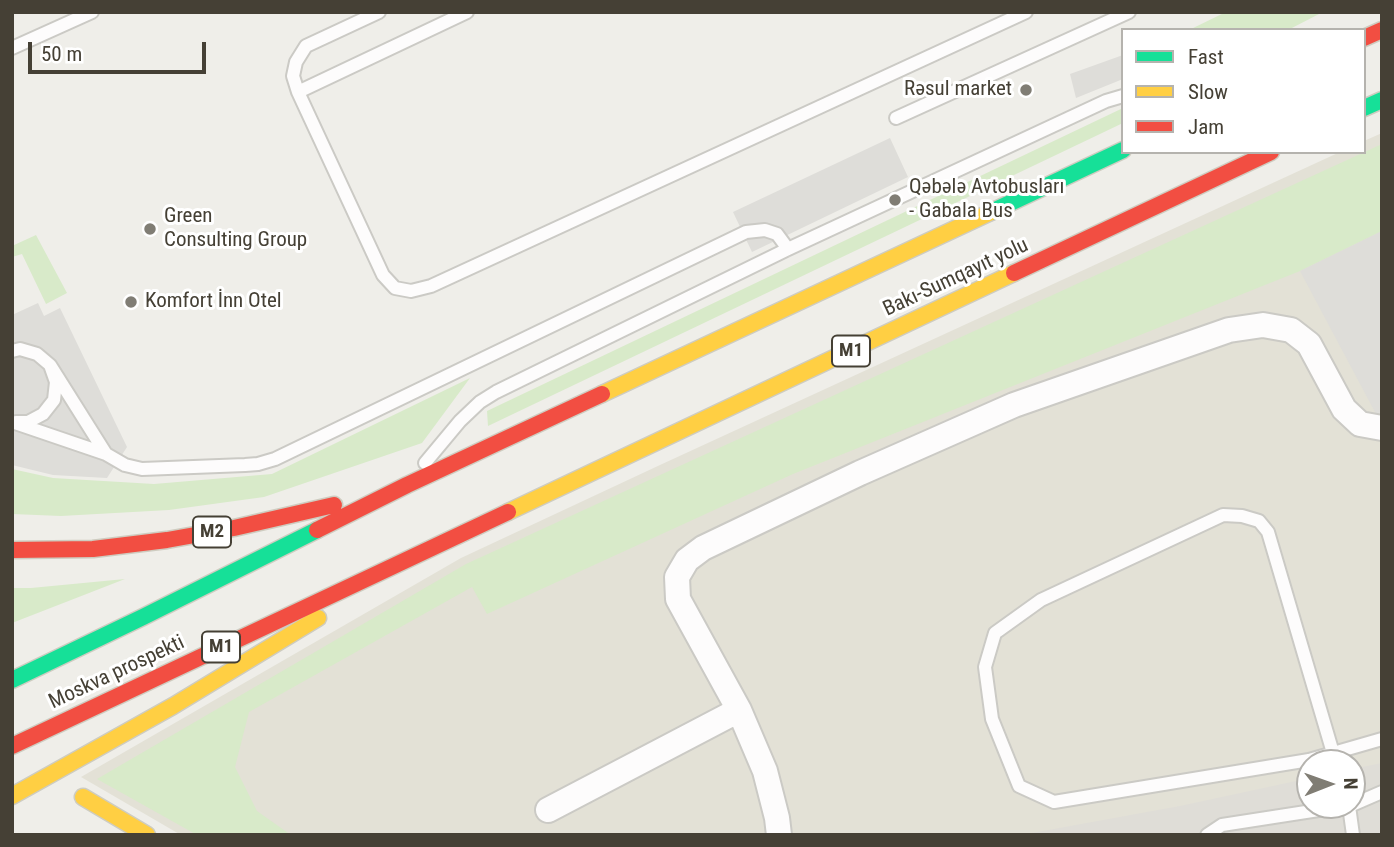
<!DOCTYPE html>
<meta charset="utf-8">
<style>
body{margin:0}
#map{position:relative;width:1394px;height:847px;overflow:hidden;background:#efeee9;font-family:"Roboto Condensed",sans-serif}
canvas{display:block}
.frame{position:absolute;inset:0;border:14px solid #454035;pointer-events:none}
.legend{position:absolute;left:1121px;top:28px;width:245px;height:126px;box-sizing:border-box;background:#fff;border:2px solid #b5b3ae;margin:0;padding:9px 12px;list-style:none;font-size:21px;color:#454035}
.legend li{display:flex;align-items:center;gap:14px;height:35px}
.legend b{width:35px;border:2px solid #b5b3ae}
.north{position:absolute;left:1296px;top:749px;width:70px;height:70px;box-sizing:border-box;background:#fff;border:2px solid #b5b3ae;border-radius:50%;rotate:89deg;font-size:19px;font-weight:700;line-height:28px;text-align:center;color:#454035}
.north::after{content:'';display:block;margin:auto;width:24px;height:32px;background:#807d74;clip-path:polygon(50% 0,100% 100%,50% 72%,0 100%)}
.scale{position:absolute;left:28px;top:42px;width:178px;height:32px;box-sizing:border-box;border:4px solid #454035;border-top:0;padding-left:9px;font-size:21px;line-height:24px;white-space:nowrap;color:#454035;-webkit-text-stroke:5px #fff;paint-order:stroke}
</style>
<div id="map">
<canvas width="1394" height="847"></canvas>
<div class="frame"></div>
<ul class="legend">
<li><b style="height:9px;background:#16e098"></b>Fast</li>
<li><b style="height:9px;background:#ffcf43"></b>Slow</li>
<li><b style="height:9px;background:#f24e42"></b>Jam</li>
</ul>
<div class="north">N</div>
<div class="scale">50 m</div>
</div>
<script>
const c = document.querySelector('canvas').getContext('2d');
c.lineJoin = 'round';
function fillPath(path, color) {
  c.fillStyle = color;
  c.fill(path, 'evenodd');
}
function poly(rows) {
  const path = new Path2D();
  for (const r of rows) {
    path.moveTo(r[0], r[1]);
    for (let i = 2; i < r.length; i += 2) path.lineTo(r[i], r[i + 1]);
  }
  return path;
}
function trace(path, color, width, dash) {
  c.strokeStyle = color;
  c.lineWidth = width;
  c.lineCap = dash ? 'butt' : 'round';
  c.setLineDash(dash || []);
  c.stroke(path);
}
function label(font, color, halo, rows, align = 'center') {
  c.font = font + ' "Roboto Condensed",sans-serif';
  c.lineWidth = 6;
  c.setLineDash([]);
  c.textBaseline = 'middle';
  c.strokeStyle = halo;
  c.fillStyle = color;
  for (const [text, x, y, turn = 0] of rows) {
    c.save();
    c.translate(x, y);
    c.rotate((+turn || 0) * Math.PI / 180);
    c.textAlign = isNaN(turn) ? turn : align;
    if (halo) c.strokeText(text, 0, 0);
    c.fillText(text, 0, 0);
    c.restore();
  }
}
fillPath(poly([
 [1382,133,1382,835,181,835,81,777,461,558,660,465,1340,152,1364,152,1364,141],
 [1310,763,1352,763,1352,805,1310,805]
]), '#e3e1d6');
fillPath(poly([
 [1382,763,1382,835,1021,835,1180,806,1310,778,1310,805,1352,805,1352,769]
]), '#dfddd7');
fillPath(poly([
 [1226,12,1323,12,1288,30,1189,30],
 [1123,108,1123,123,488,426,487,411],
 [1382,144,1382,231,1300,271,793,474,487,614,472,587,249,712,235,767,257,811,291,835,197,835,97,779,466,564],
 [36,235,67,293,46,304,22,254,12,257,12,246],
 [470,378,422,443,264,497,169,510,61,516,12,514,12,469,53,478,154,484,272,474],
 [125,579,12,623,12,588,31,588]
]), '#d8eac9');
fillPath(poly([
 [1123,55,1123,79,1076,98,1070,74],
 [890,138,908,177,752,252,733,212],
 [1382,231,1382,414,1376,414,1300,271],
 [38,303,44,316,60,308,127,447,107,478,53,475,12,465,12,315]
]), '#deddd9');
const lane = poly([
 [379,12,306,46,296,62,293,76,298,92,383,275,395,288,411,291,431,286,1026,12],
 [12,48,92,12],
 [298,92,467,12],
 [896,118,1129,12],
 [12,351,20,349,37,354,50,365,56,382,54,400,43,414,28,422,16,422],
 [12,422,106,454,50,365],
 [106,454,125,465,142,469,245,465,258,464,275,459,746,232,765,230,777,234,788,249],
 [425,463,460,421,480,402,496,392,788,249,1106,101,1123,96],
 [1333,753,1268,532,1259,521,1242,516,1223,515,1041,600,995,633,985,667,992,719,1019,786,1054,802,1309,760,1382,739],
 [1352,805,1382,792],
 [1349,806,1353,835],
 [1207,835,1222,825,1351,805]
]);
const street = poly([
 [548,810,739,710],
 [779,835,777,818,765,771,739,710,678,599,677,577,687,560,703,548,860,473,1014,405,1229,330,1263,325,1291,330,1309,344,1344,409,1360,424,1382,428]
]);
const fast = poly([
 [1364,108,1382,100],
 [991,212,1123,150],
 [12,680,143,617,317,530]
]);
const slow = poly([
 [602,394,991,212],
 [508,512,1014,273],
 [12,796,173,706,318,618],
 [83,797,147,835]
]);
const jam = poly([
 [1364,38,1382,30],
 [1014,273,1271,152],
 [317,530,407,485,602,394],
 [12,550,93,549,167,540,234,528,334,505],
 [12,746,508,512]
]);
trace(lane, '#cbcac5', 16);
trace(street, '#cbcac5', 28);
trace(fast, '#ceccc0', 19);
trace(slow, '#ceccc0', 19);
trace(jam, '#ceccc0', 19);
trace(lane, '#fdfcfc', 12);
trace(street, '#fdfcfc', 24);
trace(fast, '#16e098', 16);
trace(slow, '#ffcf43', 16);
trace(jam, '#f24e42', 16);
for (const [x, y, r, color] of [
 [1026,90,7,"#807d74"],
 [895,200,7,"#807d74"],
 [150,229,7,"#807d74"],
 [131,302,7,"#807d74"]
]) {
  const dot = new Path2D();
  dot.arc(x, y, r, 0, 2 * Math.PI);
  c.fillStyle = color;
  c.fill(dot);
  trace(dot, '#fff', 2.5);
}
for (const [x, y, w] of [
 [851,351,38],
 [212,532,38],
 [221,647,38]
]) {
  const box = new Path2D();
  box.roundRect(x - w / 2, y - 15.5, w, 31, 5);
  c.fillStyle = '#fff';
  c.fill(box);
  trace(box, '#454035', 2);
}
label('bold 19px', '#454035', null, [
 ["M1",851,351],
 ["M2",212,532],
 ["M1",221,647]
]);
label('21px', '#454035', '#fff', [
 ["Rәsul market",1012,90,"right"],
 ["Qəbələ Avtobusları",909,188],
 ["- Gabala Bus",909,212],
 ["Green",164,217],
 ["Consulting Group",164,241],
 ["Komfort İnn Otel",145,302]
], 'left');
label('21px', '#454035', '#fff', [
 ["Bakı-Sumqayıt yolu",956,278,-25],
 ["Moskva prospekti",117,673,-25]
]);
</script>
